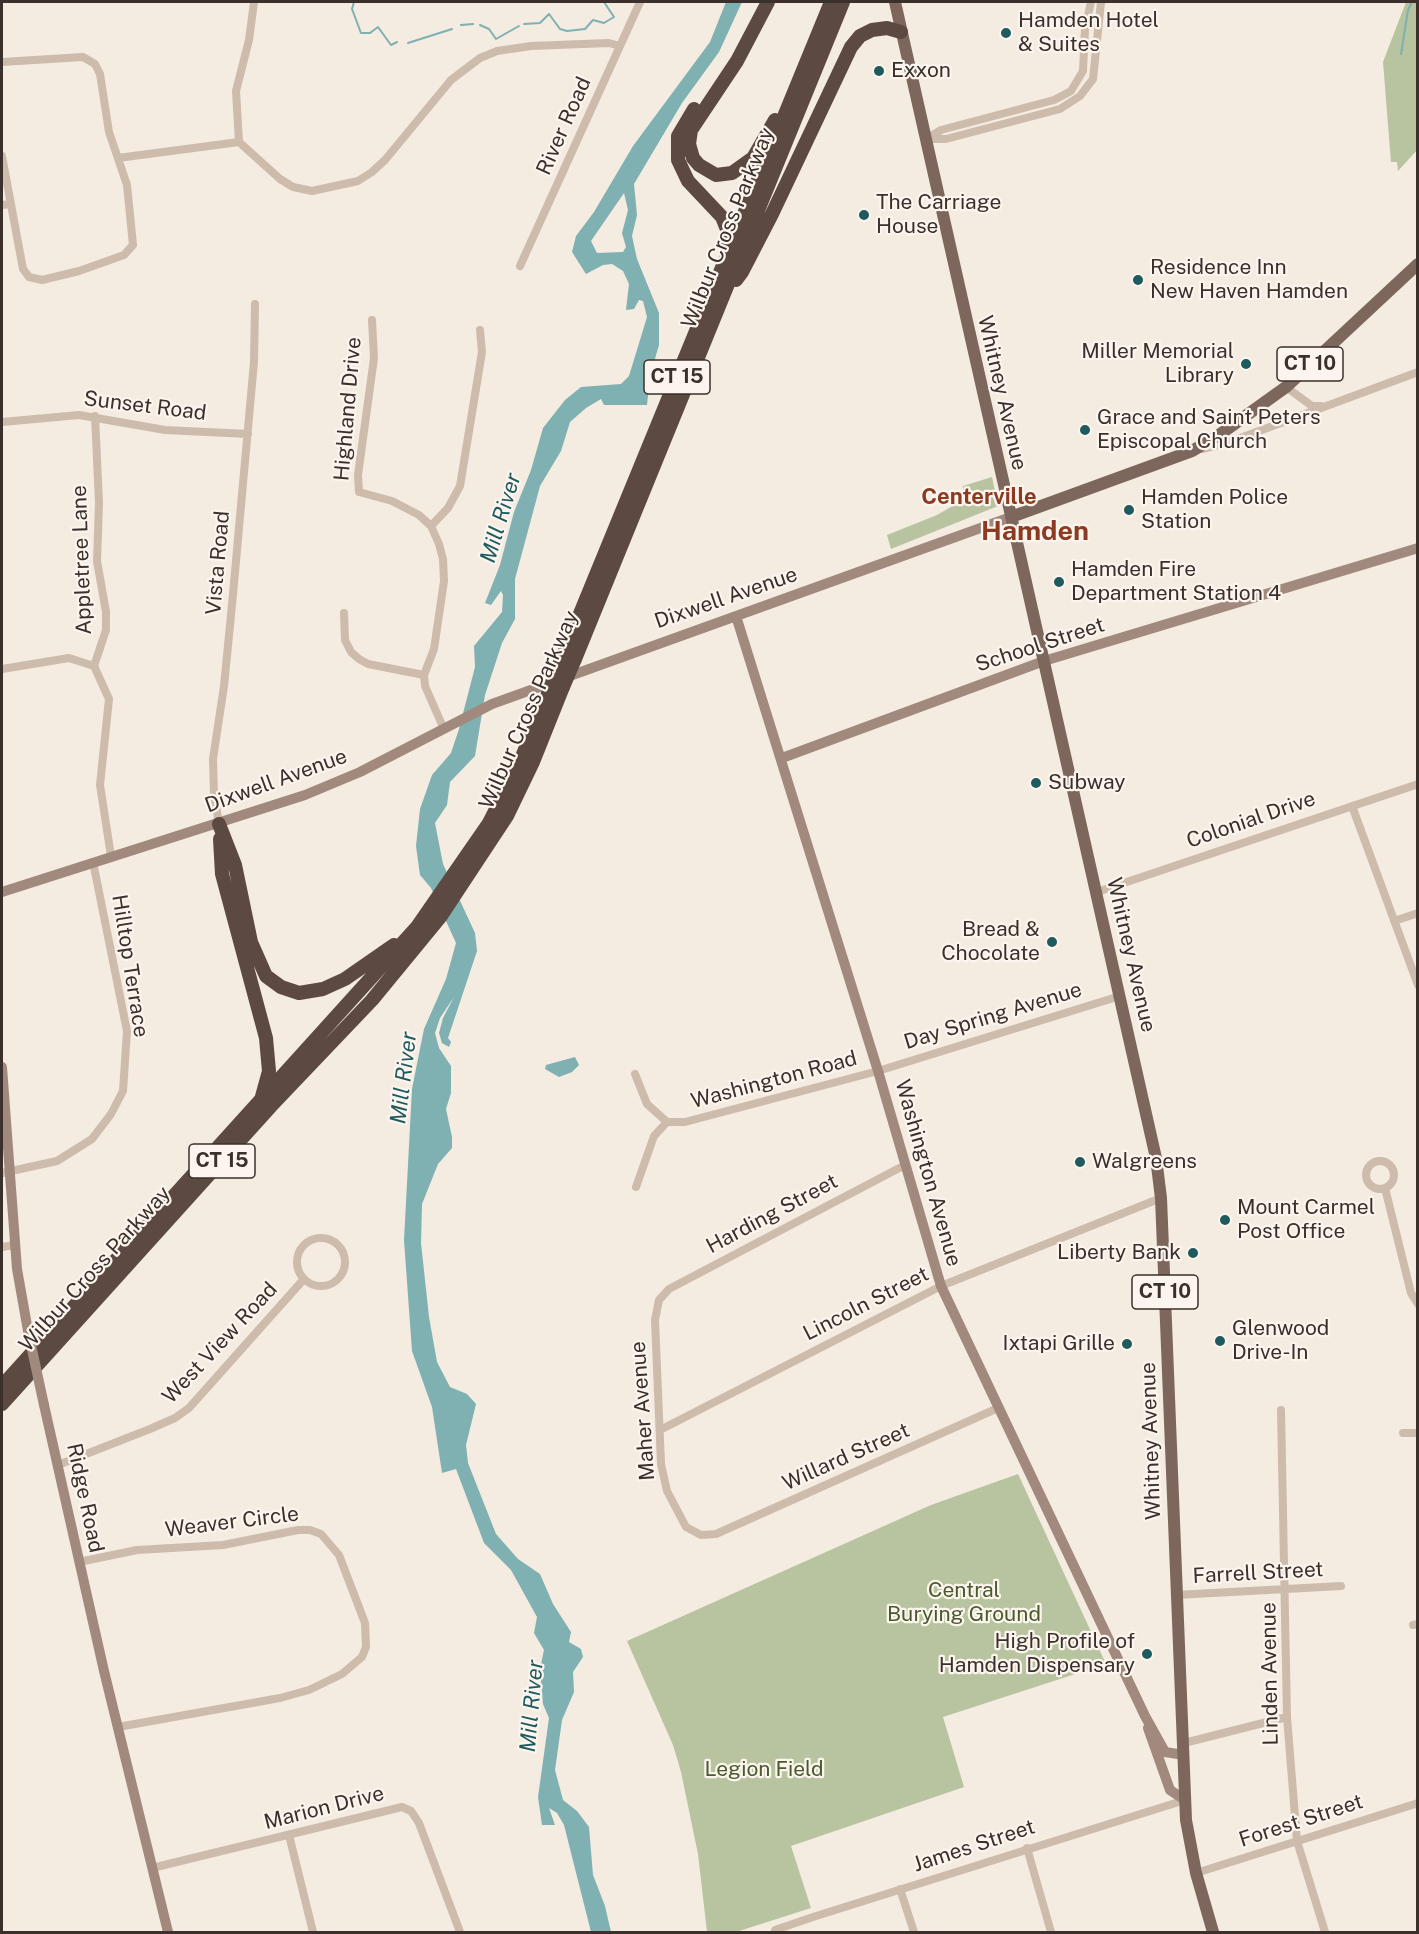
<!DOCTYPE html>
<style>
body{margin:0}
#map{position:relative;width:1419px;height:1934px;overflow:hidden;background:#f4ebe1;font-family:"Public Sans",sans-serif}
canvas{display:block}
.frame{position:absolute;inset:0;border:3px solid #3b302b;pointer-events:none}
</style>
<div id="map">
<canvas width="1419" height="1934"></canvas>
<div class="frame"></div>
</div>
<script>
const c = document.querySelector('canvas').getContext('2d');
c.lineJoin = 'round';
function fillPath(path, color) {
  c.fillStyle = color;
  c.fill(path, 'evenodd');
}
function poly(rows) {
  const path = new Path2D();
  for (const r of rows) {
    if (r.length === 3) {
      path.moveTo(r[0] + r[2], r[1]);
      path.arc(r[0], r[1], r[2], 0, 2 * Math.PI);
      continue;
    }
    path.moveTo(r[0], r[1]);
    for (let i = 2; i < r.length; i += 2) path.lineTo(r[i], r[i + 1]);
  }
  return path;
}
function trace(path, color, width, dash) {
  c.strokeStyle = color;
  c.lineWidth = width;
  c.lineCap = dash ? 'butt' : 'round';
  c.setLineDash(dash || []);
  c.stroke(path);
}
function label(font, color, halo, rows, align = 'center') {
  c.font = font + ' "Public Sans",sans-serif';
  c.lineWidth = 4.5;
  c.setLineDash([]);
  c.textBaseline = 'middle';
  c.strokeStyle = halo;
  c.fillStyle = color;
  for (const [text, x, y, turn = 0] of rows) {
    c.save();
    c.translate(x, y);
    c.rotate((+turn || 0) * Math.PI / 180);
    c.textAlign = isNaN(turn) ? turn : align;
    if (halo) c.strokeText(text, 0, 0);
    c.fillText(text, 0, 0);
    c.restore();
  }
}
fillPath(poly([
 [1406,2,1417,2,1418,149,1398,171,1397,162,1391,162,1383,62],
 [992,477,998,506,891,549,887,535,937,515,963,500,963,486],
 [1018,1474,1106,1664,943,1717,964,1787,791,1846,811,1908,736,1932,707,1932,698,1854,681,1772,673,1745,627,1641,931,1505]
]), '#b8c4a0');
fillPath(poly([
 [726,2,742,2,719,52,682,103,634,184,637,215,632,236,637,259,659,313,659,345,650,376,647,405,604,405,601,399,586,408,570,422,561,451,540,486,515,579,515,619,502,643,485,695,475,756,450,782,447,805,435,823,443,864,475,933,477,951,448,1038,451,1042,449,1047,442,1043,439,1033,443,1018,454,997,440,1018,435,1033,439,1048,451,1066,451,1093,446,1109,452,1137,452,1148,438,1164,422,1204,421,1243,429,1317,437,1362,450,1387,467,1394,476,1404,466,1445,468,1463,496,1534,518,1559,540,1574,553,1604,571,1632,569,1642,581,1649,583,1657,573,1672,574,1692,562,1720,555,1770,563,1800,577,1811,589,1827,593,1875,605,1906,611,1932,591,1932,564,1825,557,1813,549,1808,555,1825,542,1825,538,1797,549,1718,543,1704,540,1669,544,1650,534,1633,537,1617,511,1570,484,1543,456,1469,442,1473,432,1407,412,1351,404,1240,412,1089,424,1029,446,979,456,943,431,888,420,875,416,846,420,809,432,775,451,753,459,729,475,667,474,646,502,612,503,595,501,591,491,605,485,603,500,565,514,512,531,470,543,428,565,400,581,387,621,384,629,376,647,317,643,301,639,300,634,309,626,310,629,284,623,271,612,264,603,265,586,274,572,252,576,236,594,212,633,146,710,42],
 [624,193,628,210,622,233,626,247,623,252,597,253,591,241],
 [575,1057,579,1065,572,1072,559,1077,545,1069,546,1065]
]), '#7fb0b2');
trace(poly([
 [354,2,352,9,361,33,370,33,378,27,391,45,397,42],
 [524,24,540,23,549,14,560,29,567,31,585,29,593,20,604,23,614,17,604,2],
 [461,25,473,24],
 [480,25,489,29,496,39,519,26],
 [408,43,452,29],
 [1401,54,1408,10,1412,2]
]), '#7fb0b2', 2);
trace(poly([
 [254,2,249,40,236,91,239,142,280,179,293,187,312,191,358,181,372,172,385,160,451,80,480,58,497,51,531,46,609,43,620,46],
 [2,62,83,57,95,64,100,74,109,132,127,185,133,245,124,255,79,271,42,280,29,277,23,269,2,156],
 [926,139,946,139,1060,109,1080,96,1093,79,1101,2],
 [926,139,941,130,1054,100,1071,91,1083,71,1085,29,1091,2],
 [118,158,239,142],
 [2,205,11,204],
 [520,266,640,2],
 [372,320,374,358,358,475,359,492,392,501,419,515,431,526,439,544,443,559,444,581,434,649,424,675,425,686,443,727],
 [1286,387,1312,406,1321,406],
 [2,422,79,415,165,430,248,434],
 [1202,449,1224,444,1418,372],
 [431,526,448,508,460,486,482,352,480,330],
 [344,613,345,640,351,652,359,659,368,664,424,675],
 [94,666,106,630,106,612,97,561,99,503,95,416],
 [2,669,69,658,94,666,109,699,100,785,111,856],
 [1352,806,1418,985],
 [219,824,214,794,213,759,224,686,232,605,254,362,255,304],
 [1097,892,1418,784],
 [1394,921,1418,913],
 [635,1074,647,1104,667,1122,685,1122,878,1071,1120,996],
 [1380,1175,14],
 [905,1165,669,1289,659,1300,655,1320,661,1464,667,1491,686,1527,701,1535,716,1534,998,1408],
 [2,1173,57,1161,92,1139,111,1114,123,1091,127,1031,93,862],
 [636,1187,654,1136,667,1122],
 [1385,1188,1411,1293,1418,1304],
 [321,1262,24],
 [2,1247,15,1245],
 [1281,1410,1287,1717,1297,1841,1325,1932],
 [660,1430,941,1286,1161,1198],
 [1403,1433,1418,1433],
 [58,1465,150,1429,175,1418,189,1408,304,1279],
 [79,1562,137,1550,223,1545,298,1530,310,1530,321,1534,339,1555,365,1623,366,1647,362,1657,342,1674,309,1690,280,1698,118,1727],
 [1176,1595,1341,1586],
 [1413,1625,1418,1624],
 [1184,1743,1287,1717],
 [289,1835,313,1932],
 [1027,1848,1051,1932],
 [152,1868,402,1807,411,1811,419,1823,460,1932],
 [1196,1873,1418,1803],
 [900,1889,914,1932],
 [775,1932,775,1930,813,1917,1185,1800]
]), '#cdbbac', 8);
trace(poly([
 [736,616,878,1071,941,1286,1145,1716,1165,1752,1184,1755],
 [782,758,1044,661,1418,548],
 [2,892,305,795,360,772,492,704,1011,517],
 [2,1067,17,1269,28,1331],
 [44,1405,104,1671,168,1932],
 [1148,1728,1170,1790,1185,1800]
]), '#a18a7d', 10);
trace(poly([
 [895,2,1156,1158,1161,1198,1186,1820,1196,1873,1213,1932],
 [1011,517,1192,451,1219,435,1286,387,1418,264]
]), '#7d675c', 12);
trace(poly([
 [768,2,737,61,691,130,689,144,693,158,699,165,716,175,732,173,753,158,775,120],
 [694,109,678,136,678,160,688,181,722,217,728,232,727,247],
 [736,280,742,272,772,214,851,47,860,36,872,30,887,28,901,32],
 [575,659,843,2],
 [559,665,831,2],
 [219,824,235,865,251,942,266,976,281,987,299,993,323,989,345,979,394,945],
 [220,839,222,874,266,1038,269,1071,261,1100],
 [2,1386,417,927,489,823,519,764,548,694],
 [2,1404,271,1106,372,1000,441,916,507,816,533,762,563,687]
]), '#5c4a42', 14);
trace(poly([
 [28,1331,44,1405]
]), '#a18a7d', 10);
trace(poly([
 [563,687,575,659],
 [548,694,559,665]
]), '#5c4a42', 14);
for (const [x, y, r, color] of [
 [1006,33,6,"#1f5a5e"],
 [879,71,6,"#1f5a5e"],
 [864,215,6,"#1f5a5e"],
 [1138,280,6,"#1f5a5e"],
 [1246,364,6,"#1f5a5e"],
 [1085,430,6,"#1f5a5e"],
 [1129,510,6,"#1f5a5e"],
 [1059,582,6,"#1f5a5e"],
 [1036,783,6,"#1f5a5e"],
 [1052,942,6,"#1f5a5e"],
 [1080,1162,6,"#1f5a5e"],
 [1225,1220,6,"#1f5a5e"],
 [1193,1253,6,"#1f5a5e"],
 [1220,1341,6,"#1f5a5e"],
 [1127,1344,6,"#1f5a5e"],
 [1147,1654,6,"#1f5a5e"]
]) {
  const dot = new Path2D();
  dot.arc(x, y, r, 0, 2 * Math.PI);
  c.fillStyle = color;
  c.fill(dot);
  trace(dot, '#fbf5ee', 2);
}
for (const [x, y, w] of [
 [1310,364,66],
 [677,377,66],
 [222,1161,66],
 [1165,1292,66]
]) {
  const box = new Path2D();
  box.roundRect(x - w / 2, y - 17, w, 34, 4.5);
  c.fillStyle = '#fbf5ee';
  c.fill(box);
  trace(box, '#3b302b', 1.5);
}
label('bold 20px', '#3b302b', null, [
 ["CT 10",1310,364],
 ["CT 15",677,377],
 ["CT 15",222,1161],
 ["CT 10",1165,1292]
]);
label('21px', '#3b302b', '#fbf5ee', [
 ["Hamden Hotel",1018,21],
 ["& Suites",1018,45],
 ["Exxon",891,71],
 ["The Carriage",876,203],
 ["House",876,227],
 ["Residence Inn",1150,268],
 ["New Haven Hamden",1150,292],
 ["Miller Memorial",1234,352,"right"],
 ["Library",1234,376,"right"],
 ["Grace and Saint Peters",1097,418],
 ["Episcopal Church",1097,442],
 ["Hamden Police",1141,498],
 ["Station",1141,522],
 ["Hamden Fire",1071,570],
 ["Department Station 4",1071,594],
 ["Subway",1048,783],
 ["Bread &",1040,930,"right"],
 ["Chocolate",1040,954,"right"],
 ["Walgreens",1092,1162],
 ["Mount Carmel",1237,1208],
 ["Post Office",1237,1232],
 ["Liberty Bank",1181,1253,"right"],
 ["Glenwood",1232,1329],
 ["Drive-In",1232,1353],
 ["Ixtapi Grille",1115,1344,"right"],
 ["High Profile of",1135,1642,"right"],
 ["Hamden Dispensary",1135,1666,"right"]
], 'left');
label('21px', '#3b302b', '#fbf5ee', [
 ["River Road",564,126,-66],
 ["Wilbur Cross Parkway",728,228,-68],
 ["Whitney Avenue",1002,393,77],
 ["Sunset Road",145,406,7],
 ["Highland Drive",348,409,-85],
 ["Appletree Lane",82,560,-92],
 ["Vista Road",218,563,-85],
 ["Dixwell Avenue",726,598,-19],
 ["School Street",1040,645,-18],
 ["Wilbur Cross Parkway",529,710,-66],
 ["Dixwell Avenue",276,781,-20],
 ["Colonial Drive",1251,820,-19],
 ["Whitney Avenue",1131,955,77],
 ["Hilltop Terrace",130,966,81],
 ["Day Spring Avenue",993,1016,-17],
 ["Washington Road",774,1080,-15],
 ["Washington Avenue",928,1173,74],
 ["Harding Street",772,1214,-28],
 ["Wilbur Cross Parkway",95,1269,-48],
 ["Lincoln Street",866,1304,-27],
 ["West View Road",220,1343,-47],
 ["Maher Avenue",643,1411,-94],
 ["Whitney Avenue",1151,1441,-92],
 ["Willard Street",846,1457,-24],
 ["Ridge Road",85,1498,78],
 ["Weaver Circle",232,1522,-7],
 ["Farrell Street",1258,1573,-3],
 ["Linden Avenue",1270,1674,-91],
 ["Marion Drive",324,1808,-14],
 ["Forest Street",1301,1821,-18],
 ["James Street",974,1846,-18]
]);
label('21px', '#4a5a2e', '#fbf5ee', [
 ["Central",964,1591],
 ["Burying Ground",964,1615],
 ["Legion Field",764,1770]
]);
label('bold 22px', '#8c3b22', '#fbf5ee', [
 ["Centerville",979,497]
]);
label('italic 22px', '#1f5a5e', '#fbf5ee', [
 ["Mill River",501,518,-73],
 ["Mill River",404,1078,-83],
 ["Mill River",532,1706,-85]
]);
label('bold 27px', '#8c3b22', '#fbf5ee', [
 ["Hamden",1035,532]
]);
</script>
